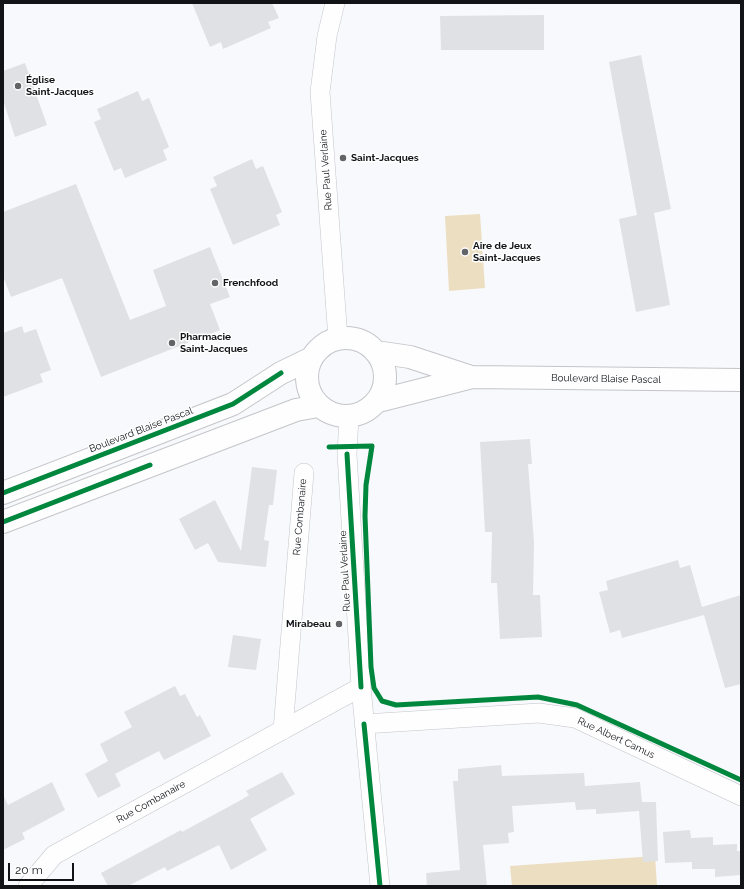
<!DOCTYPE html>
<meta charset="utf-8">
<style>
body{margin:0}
#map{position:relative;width:744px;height:889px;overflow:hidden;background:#f8f9fc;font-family:Raleway,sans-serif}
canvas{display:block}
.frame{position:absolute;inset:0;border:4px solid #111317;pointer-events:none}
.scale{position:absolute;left:8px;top:863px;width:66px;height:18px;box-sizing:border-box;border:2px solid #111317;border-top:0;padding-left:5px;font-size:12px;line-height:14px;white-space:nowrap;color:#111317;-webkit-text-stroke:3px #fff;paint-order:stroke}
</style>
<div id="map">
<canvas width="744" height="889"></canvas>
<div class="frame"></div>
<div class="scale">20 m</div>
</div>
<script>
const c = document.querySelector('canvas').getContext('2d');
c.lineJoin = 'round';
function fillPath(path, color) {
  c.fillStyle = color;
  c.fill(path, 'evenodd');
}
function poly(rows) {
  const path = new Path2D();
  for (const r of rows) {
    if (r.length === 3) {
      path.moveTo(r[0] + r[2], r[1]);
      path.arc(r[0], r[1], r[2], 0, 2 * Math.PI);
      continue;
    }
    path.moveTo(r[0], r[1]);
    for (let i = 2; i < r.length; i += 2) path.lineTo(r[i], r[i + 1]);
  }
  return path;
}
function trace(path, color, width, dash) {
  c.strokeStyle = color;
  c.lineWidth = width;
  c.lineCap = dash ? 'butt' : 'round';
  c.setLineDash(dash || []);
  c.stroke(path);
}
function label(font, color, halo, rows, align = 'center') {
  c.font = font + ' Raleway,sans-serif';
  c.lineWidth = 3;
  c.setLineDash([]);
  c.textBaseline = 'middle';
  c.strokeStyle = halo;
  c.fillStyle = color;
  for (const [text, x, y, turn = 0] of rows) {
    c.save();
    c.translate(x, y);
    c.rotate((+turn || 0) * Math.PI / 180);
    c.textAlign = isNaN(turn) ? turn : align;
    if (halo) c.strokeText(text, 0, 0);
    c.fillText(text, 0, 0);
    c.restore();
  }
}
fillPath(poly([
 [480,214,485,288,449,291,445,216],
 [655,856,657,886,512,886,510,866]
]), '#ecdec1');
fillPath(poly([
 [192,3,272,3,279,18,268,22,271,28,223,49,221,42,210,47],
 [544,15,544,50,441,50,440,16],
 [641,55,671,209,654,213,670,305,636,312,619,219,637,215,609,62],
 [25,63,47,125,15,137,3,100,3,71],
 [138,91,142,101,149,98,169,147,163,150,167,160,125,178,121,168,114,171,94,122,101,119,97,109],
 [252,159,256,169,263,166,282,212,276,215,280,225,233,245,210,189,217,186,213,177],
 [76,184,130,320,166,306,153,270,210,247,230,297,210,304,220,330,101,377,62,278,11,297,3,276,3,212],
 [22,326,24,333,36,329,51,370,40,374,43,382,3,397,3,333],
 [530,439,532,464,528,464,534,542,533,595,540,595,542,637,500,639,497,583,491,583,492,532,485,532,480,442],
 [252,467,277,470,273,505,269,505,264,540,269,541,266,567,218,562,208,543,195,550,179,519,215,500,241,551],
 [678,560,680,568,690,565,702,607,741,595,741,684,725,688,704,615,622,638,620,630,610,633,599,592,608,590,606,581],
 [233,635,261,639,256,670,228,667],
 [175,686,180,696,185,694,197,717,200,715,211,736,164,760,159,751,115,774,121,786,98,798,85,774,108,761,100,744,132,727,124,712],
 [501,765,502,776,584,773,585,786,640,782,642,802,656,802,658,861,643,862,639,811,596,814,596,809,576,810,575,802,512,806,514,832,508,833,509,843,483,845,487,886,427,886,426,873,460,870,453,781,458,781,458,769],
 [282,772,295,794,250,819,267,850,231,870,219,845,167,871,165,867,128,886,108,886,101,873,181,830,182,832,241,800,249,795,246,791],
 [52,782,65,810,22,833,25,839,3,850,3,795,8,805],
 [690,830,691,838,713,837,713,845,737,844,737,851,741,851,741,875,715,877,715,869,692,869,692,862,665,863,663,832]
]), '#e0e1e5');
const minor = poly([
 [335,3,327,36,320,92,338,339],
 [349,417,347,454,361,687,380,886],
 [364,724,539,713,575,718,741,796],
 [283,730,304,473],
 [28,886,54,855,361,687]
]);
const tertiary = poly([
 [346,377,39],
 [376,352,410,357,471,377],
 [378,401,472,377,741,380],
 [3,493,233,404,281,373,312,358],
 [3,522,296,410,318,406]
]);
trace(minor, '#c3c5c9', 20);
trace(tertiary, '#c3c5c9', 24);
trace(minor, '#fefeff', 19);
trace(tertiary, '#fefeff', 22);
trace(poly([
 [329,447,372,446,366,485,365,516,371,667,374,688,382,701,396,705,538,697,577,705,741,780],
 [347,454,361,687],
 [3,493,233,404,281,373],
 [3,522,150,465],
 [364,724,380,886]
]), '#00873e', 5);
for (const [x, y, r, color] of [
 [18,86,4,"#626467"],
 [343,158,4,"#626467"],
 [465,252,4,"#626467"],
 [215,283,4,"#626467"],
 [172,343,4,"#626467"],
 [339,624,4,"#626467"]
]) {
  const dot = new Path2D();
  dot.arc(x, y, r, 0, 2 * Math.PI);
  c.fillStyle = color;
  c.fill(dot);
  trace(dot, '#fff', 1.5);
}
label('bold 10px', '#111317', '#fff', [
 ["Église",26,80],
 ["Saint-Jacques",26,92],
 ["Saint-Jacques",351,158],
 ["Aire de Jeux",473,246],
 ["Saint-Jacques",473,258],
 ["Frenchfood",223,283],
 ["Pharmacie",180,337],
 ["Saint-Jacques",180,349],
 ["Mirabeau",331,624,"right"]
], 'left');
label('10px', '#111317', '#fff', [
 ["Rue Paul Verlaine",326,170,-94],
 ["Boulevard Blaise Pascal",606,379,1],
 ["Boulevard Blaise Pascal",141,430,-21],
 ["Rue Combanaire",300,517,-85],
 ["Rue Paul Verlaine",345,571,-93],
 ["Rue Albert Camus",616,738,25],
 ["Rue Combanaire",151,802,-29]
]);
</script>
